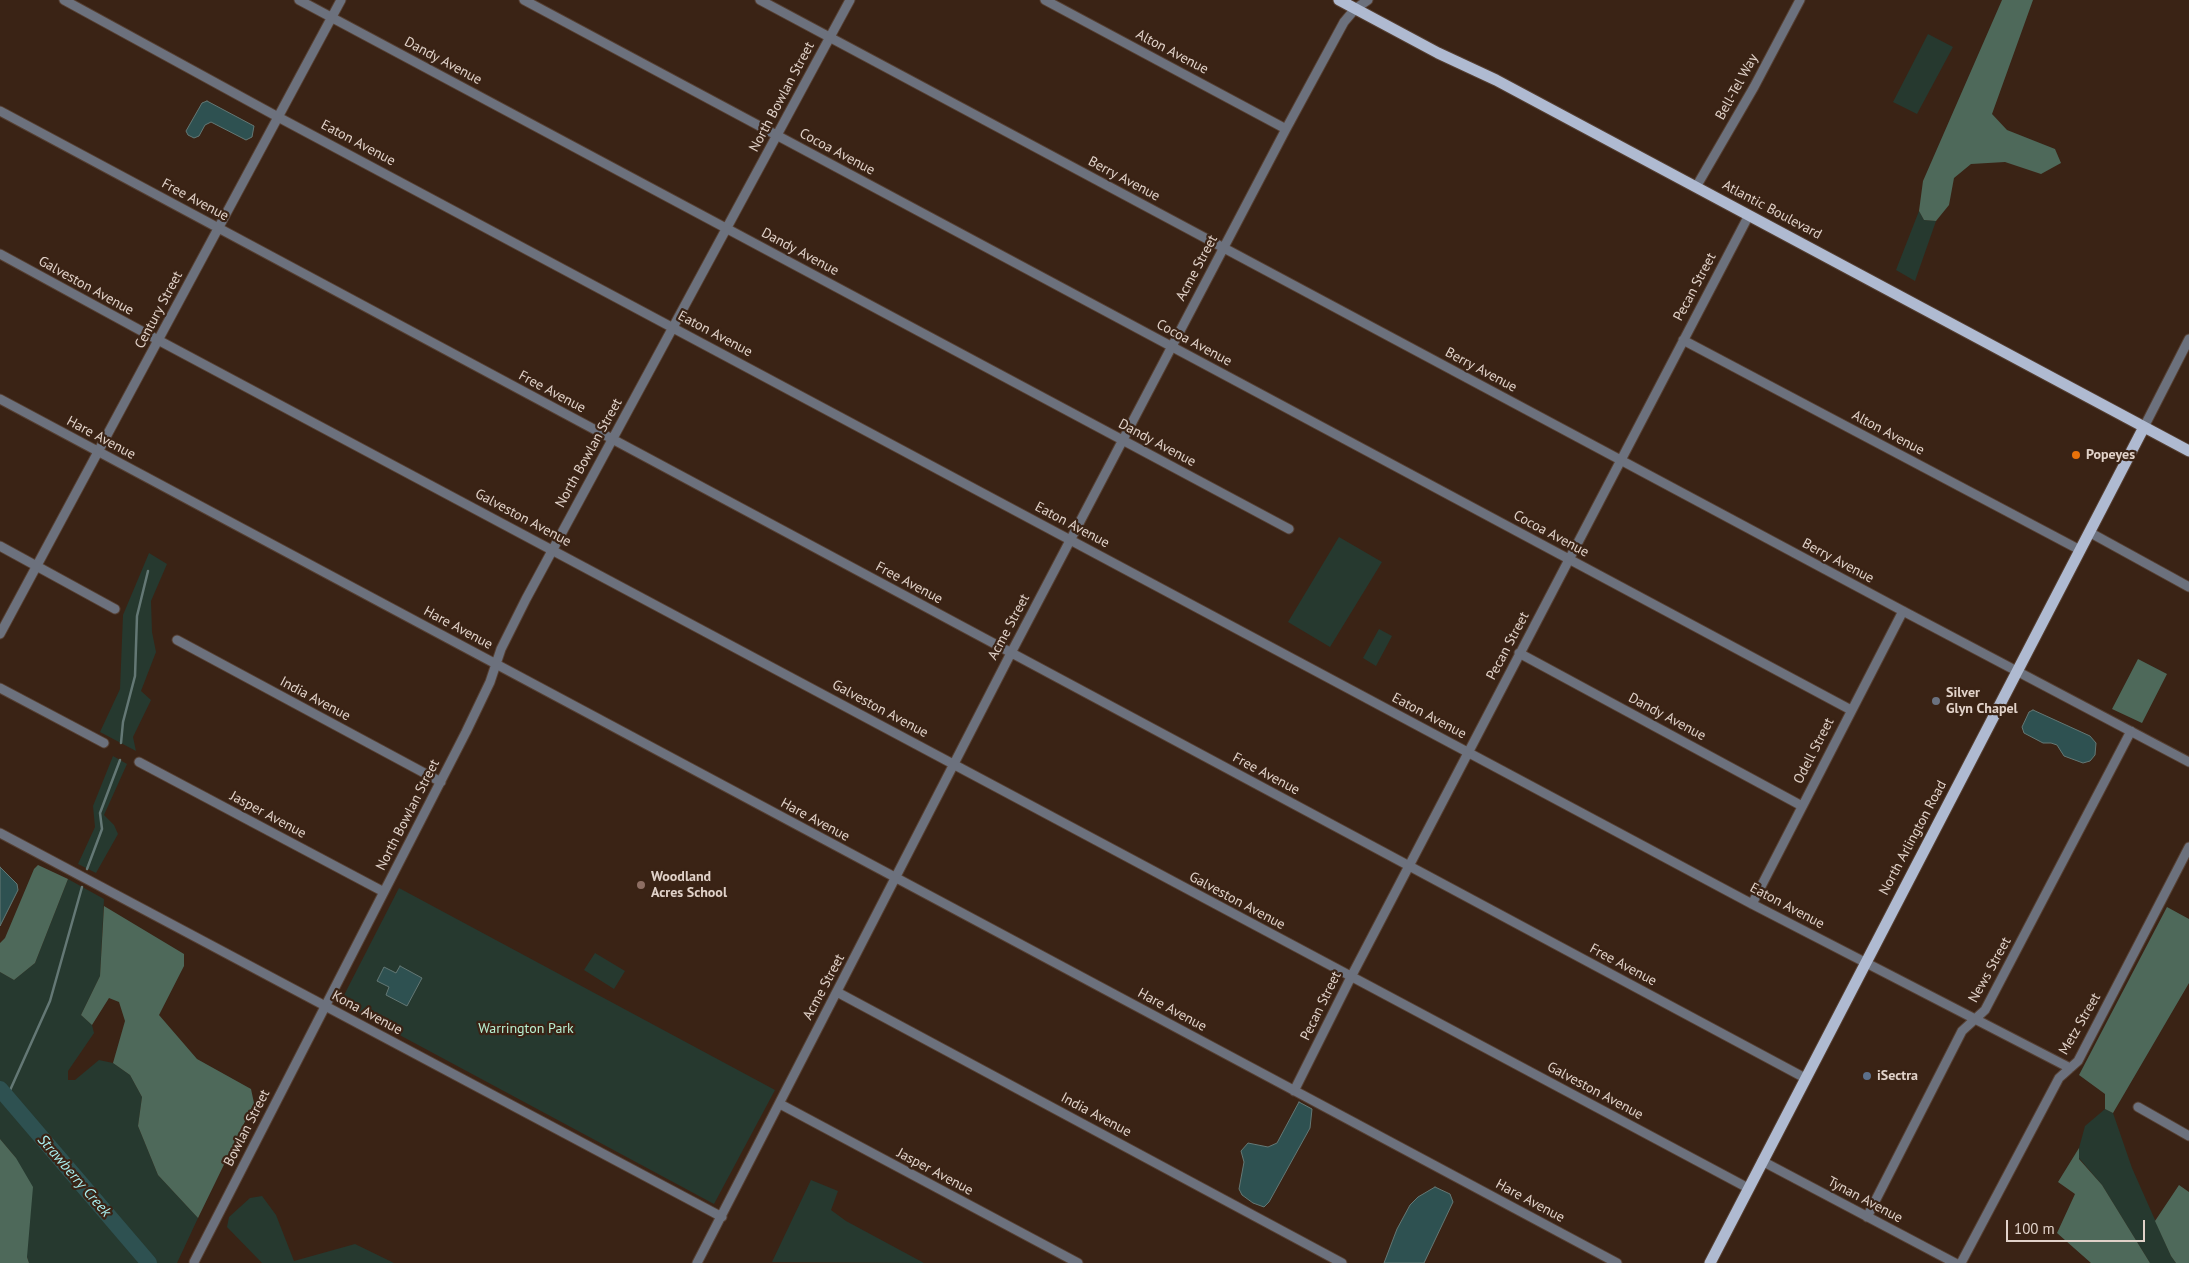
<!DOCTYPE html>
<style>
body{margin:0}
#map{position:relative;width:2189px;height:1263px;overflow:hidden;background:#3a2315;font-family:"PT Sans",sans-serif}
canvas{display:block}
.scale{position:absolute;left:2006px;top:1220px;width:139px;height:22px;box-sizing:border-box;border:2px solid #e1d2c9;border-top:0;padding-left:6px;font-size:15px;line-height:18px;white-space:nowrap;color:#e1d2c9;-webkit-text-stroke:4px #3a2315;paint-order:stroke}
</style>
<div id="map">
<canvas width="2189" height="1263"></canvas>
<div class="scale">100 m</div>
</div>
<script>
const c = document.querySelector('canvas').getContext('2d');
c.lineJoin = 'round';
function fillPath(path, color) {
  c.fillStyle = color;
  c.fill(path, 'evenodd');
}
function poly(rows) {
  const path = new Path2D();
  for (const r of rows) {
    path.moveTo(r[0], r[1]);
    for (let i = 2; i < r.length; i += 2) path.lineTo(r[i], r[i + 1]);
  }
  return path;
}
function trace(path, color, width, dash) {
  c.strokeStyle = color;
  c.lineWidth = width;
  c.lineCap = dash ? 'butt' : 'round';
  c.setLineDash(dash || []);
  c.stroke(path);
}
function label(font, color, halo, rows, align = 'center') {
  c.font = font + ' "PT Sans",sans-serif';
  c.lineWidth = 4.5;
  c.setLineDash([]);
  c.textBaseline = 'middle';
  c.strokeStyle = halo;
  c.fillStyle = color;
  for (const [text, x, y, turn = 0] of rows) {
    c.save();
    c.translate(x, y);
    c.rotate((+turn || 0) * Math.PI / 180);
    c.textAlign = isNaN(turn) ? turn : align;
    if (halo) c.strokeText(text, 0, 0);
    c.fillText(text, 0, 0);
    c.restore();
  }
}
fillPath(poly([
 [1928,34,1953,47,1917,114,1893,102],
 [1919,211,1924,220,1936,221,1915,281,1896,270],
 [1339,537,1382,562,1330,647,1288,622],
 [149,553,167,564,151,601,152,632,156,652,141,691,151,700,133,737,136,751,100,732,120,689,123,615],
 [1379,629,1392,636,1376,666,1363,658],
 [113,756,127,764,104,815,114,825,118,834,96,873,78,864,95,827,93,806],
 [68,879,104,899,100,976,81,1015,92,1025,94,1033,68,1071,68,1080,75,1080,99,1060,113,1063,130,1075,142,1097,138,1126,158,1175,198,1218,177,1263,29,1263,27,1257,16,1158,0,1139,0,972,14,980,35,963],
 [399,888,775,1090,714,1204,340,1003],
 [595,953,625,971,614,989,584,970],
 [2105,1109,2113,1113,2132,1168,2171,1256,2176,1263,2150,1263,2102,1185,2079,1158,2079,1148,2085,1126],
 [811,1180,838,1191,831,1210,846,1221,924,1263,772,1262],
 [262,1196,276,1215,294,1261,355,1244,394,1263,262,1263,227,1227,229,1217,250,1198]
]), '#26392f');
fillPath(poly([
 [2002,0,2033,0,1992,114,2007,130,2055,149,2061,163,2041,174,2005,162,1971,164,1954,178,1949,205,1936,221,1924,220,1919,211,1923,181],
 [2138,659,2167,674,2142,723,2112,709],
 [38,865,68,879,35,963,14,980,0,972,0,943,5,938,34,869],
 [104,906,184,954,184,966,159,1015,197,1059,251,1089,254,1103,198,1218,158,1175,138,1126,142,1097,130,1075,113,1063,125,1021,119,1002,109,998,92,1025,81,1015,100,976],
 [2167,907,2189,919,2189,983,2113,1113,2105,1109,2105,1094,2079,1075],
 [0,1139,16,1158,33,1187,27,1257,29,1263,0,1263],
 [2079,1148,2079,1159,2102,1185,2150,1263,2091,1263,2057,1233,2075,1194,2058,1182],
 [2179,1185,2189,1192,2189,1263,2176,1263,2171,1256,2155,1221]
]), '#4e695a');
const water = poly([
 [207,101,254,126,252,137,246,140,211,122,205,125,199,136,194,138,188,135,186,131,202,103,207,101],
 [2033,710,2090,736,2096,743,2095,755,2090,761,2083,763,2064,756,2057,745,2051,743,2043,743,2024,733,2022,727,2029,712,2033,710],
 [0,867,17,884,18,890,0,926,0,867],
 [400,966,422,978,407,1006,386,995,389,987,377,981,384,967,396,973,400,966],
 [1299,1102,1312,1109,1310,1128,1269,1202,1264,1207,1253,1203,1242,1195,1239,1189,1244,1162,1241,1151,1248,1143,1268,1147,1277,1143,1299,1102],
 [1435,1187,1450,1194,1453,1202,1424,1263,1384,1263,1397,1229,1410,1205,1418,1197,1435,1187]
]);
fillPath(water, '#2e5151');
trace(water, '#647875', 1);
trace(poly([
 [121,743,123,722,135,676,137,616,148,571],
 [87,869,102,829,100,813,120,760],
 [7,1097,50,1001,82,887]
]), '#647875', 2.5);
trace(poly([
 [0,1089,149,1263]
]), '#2e5151', 16);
const minor = poly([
 [64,0,278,117,1752,904,2070,1068],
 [299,0,1289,529],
 [524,0,1851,710],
 [760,0,1903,611,2189,762],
 [1045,0,1286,129],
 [0,111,1805,1078],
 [1696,187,1754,87,1800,0],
 [0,254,158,340,1748,1188],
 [1683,340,2080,550],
 [0,399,1617,1263],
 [2144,427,2189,339],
 [2089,532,2189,587],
 [0,546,115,609],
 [0,634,341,0],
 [177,640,441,782],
 [1519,653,1802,806],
 [0,688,104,743],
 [139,762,384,892],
 [0,833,722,1217],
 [1752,904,1903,611],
 [837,992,1342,1263],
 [1294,1091,1351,977,1749,215],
 [780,1104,1078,1263],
 [2138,1107,2189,1136],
 [1762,1161,1955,1263],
 [1867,1217,1962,1031,1985,1010,2131,731],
 [194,1262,466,732,490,682,501,649,526,599,850,0],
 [697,1263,1011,653,1286,129,1344,22,1355,9,1368,0],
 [1961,1263,2059,1078,2078,1061,2189,847]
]);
const major = poly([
 [1339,0,1438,53,1496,80,2189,451],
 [1710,1263,2144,427]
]);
trace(minor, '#553f32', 11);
trace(major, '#553f32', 13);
trace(minor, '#6c717d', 9);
trace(major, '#afbad1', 11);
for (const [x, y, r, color] of [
 [2076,455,5,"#e8710a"],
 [1936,701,5,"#6b7280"],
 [641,885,5,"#8d6e63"],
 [1867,1076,5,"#5c6f8a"]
]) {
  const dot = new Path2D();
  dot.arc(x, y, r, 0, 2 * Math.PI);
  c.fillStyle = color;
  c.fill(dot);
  trace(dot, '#3a2315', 2);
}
label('14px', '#e1d2c9', '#3a2315', [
 ["Alton Avenue",1172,52,28],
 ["Dandy Avenue",443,61,28],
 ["Bell-Tel Way",1737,87,-61],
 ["North Bowlan Street",782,97,-62],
 ["Eaton Avenue",358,143,28],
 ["Cocoa Avenue",837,152,28],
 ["Berry Avenue",1124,179,28],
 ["Free Avenue",195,200,28],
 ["Atlantic Boulevard",1772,210,28],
 ["Dandy Avenue",800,252,28],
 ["Acme Street",1197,268,-62],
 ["Galveston Avenue",86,286,29],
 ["Pecan Street",1695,287,-62],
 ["Century Street",159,310,-62],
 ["Eaton Avenue",715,334,28],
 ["Cocoa Avenue",1194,343,28],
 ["Berry Avenue",1481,370,28],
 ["Free Avenue",552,392,28],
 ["Alton Avenue",1888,433,28],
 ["Hare Avenue",101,438,28],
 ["Dandy Avenue",1157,443,28],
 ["North Bowlan Street",589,453,-61],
 ["Galveston Avenue",523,518,28],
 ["Eaton Avenue",1072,525,28],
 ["Cocoa Avenue",1551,534,28],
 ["Berry Avenue",1838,561,28],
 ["Free Avenue",909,583,28],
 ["Acme Street",1009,627,-62],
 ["Hare Avenue",458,628,28],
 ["Pecan Street",1508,646,-62],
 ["India Avenue",315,699,28],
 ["Galveston Avenue",880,709,28],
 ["Eaton Avenue",1429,716,28],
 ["Dandy Avenue",1667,717,28],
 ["Odell Street",1814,751,-63],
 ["Free Avenue",1266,774,28],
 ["Jasper Avenue",268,815,28],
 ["North Bowlan Street",408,815,-63],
 ["Hare Avenue",815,820,28],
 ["North Arlington Road",1913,838,-62],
 ["Galveston Avenue",1237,901,28],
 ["Eaton Avenue",1787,906,28],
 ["Free Avenue",1623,965,28],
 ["News Street",1990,970,-61],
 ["Acme Street",824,987,-62],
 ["Pecan Street",1321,1006,-64],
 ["Hare Avenue",1172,1010,28],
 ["Kona Avenue",367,1013,28],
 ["Metz Street",2080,1024,-60],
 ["Galveston Avenue",1595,1091,28],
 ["India Avenue",1096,1115,28],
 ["Bowlan Street",247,1128,-63],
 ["Jasper Avenue",935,1172,28],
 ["Tynan Avenue",1865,1200,28],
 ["Hare Avenue",1530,1201,28]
]);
label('bold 14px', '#e1d2c9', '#3a2315', [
 ["Popeyes",2086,455],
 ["Silver",1946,693],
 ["Glyn Chapel",1946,709],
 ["Woodland",651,877],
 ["Acres School",651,893],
 ["iSectra",1877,1076]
], 'left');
label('14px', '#b8f0d2', '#3a2315', [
 ["Warrington Park",526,1029]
]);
label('italic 15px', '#aaf0f1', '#3a2315', [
 ["Strawberry Creek",74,1176,49]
]);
</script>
